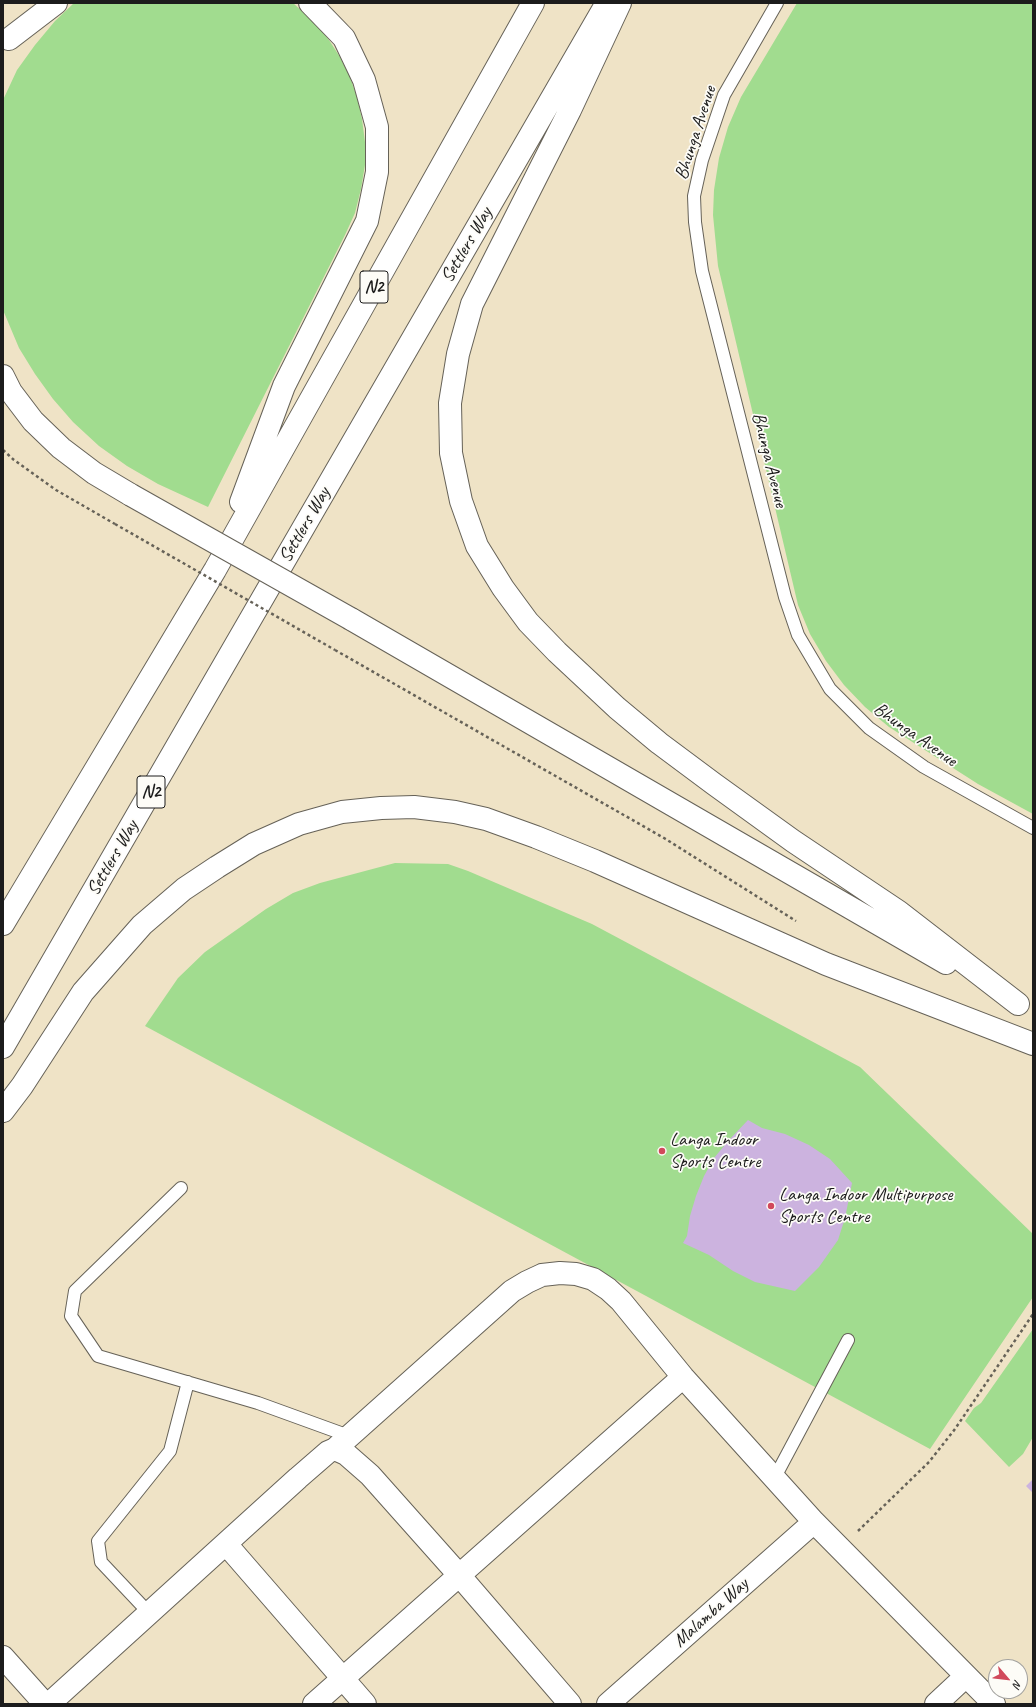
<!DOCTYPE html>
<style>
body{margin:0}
#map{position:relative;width:1036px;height:1707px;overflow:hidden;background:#efe3c6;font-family:Caveat,sans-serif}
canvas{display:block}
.frame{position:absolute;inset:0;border:4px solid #1c1c1c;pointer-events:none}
.north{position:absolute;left:988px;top:1659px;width:40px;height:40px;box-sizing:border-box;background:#fdfcf7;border:1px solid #a3a29f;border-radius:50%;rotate:118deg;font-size:11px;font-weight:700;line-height:16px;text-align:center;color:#1c1c1c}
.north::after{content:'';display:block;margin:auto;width:14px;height:18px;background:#d1495b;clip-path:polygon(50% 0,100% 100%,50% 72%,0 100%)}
</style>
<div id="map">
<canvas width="1036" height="1707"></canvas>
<div class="frame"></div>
<div class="north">N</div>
</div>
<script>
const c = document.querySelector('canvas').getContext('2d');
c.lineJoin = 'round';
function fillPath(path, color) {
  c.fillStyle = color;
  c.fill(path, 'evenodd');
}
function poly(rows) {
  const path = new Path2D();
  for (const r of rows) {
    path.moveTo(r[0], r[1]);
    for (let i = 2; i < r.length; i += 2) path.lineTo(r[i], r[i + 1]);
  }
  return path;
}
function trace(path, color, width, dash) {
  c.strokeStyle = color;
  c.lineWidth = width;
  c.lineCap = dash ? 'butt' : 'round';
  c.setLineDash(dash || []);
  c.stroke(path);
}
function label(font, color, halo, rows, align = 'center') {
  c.font = font + ' Caveat,sans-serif';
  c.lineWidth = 3.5;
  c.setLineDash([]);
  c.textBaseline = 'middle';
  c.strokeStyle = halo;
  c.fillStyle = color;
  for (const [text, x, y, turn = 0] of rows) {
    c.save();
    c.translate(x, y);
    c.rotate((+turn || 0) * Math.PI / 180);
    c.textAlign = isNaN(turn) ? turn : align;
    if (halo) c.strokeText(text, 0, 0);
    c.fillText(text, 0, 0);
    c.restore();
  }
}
fillPath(poly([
 [74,3,293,3,315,23,329,40,340,57,350,77,357,97,362,119,365,142,365,165,361,189,355,213,345,235,208,507,158,484,127,466,99,446,73,422,53,399,35,374,19,348,3,310,3,100,17,70,35,45,55,21],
 [797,3,1033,3,1033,814,978,784,889,727,865,707,844,685,826,661,810,634,798,605,718,266,713,215,714,190,719,158,728,127,741,97],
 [395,863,448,864,468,871,592,924,860,1067,1033,1234,1033,1297,930,1449,145,1026,178,978,205,952,266,909,293,893,320,883],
 [1033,1329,1033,1437,1023,1454,1009,1467,965,1421,974,1408,981,1403]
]), '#a1dc8f');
fillPath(poly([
 [748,1120,762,1128,785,1134,809,1145,830,1159,852,1183,845,1218,838,1240,819,1267,795,1291,755,1282,733,1271,709,1255,683,1243,687,1236,690,1216,696,1196,704,1176,714,1158,729,1140],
 [1033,1479,1033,1493,1026,1486]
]), '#ccb3df');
const service = poly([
 [777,3,724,95,702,160,694,196,695,222,702,271,785,597,798,635,830,689,869,728,924,767,1033,828],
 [181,1188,75,1291,71,1316,98,1356,258,1403,349,1436],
 [774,1479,848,1340],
 [149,1613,101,1562,98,1541,170,1451,188,1382]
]);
const minor = poly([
 [335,1449,346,1454,370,1475,459,1575,570,1704],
 [226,1544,365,1704],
 [3,1657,45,1704],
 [49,1704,298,1478,328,1452,335,1449,512,1291,527,1282,542,1275,560,1273,576,1274,593,1279,608,1289,621,1301,683,1377,814,1522,994,1704],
 [314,1704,683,1377],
 [608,1704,814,1522],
 [936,1704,966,1676]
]);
const motorway = poly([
 [620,3,570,110,472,304,458,354,450,403,451,453,461,501,477,546,503,588,528,622,557,652,617,708,659,743,714,784,793,841,899,912,1018,1004],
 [9,39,56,3],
 [3,376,11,392,33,421,61,448,94,473,131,495],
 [241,502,284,386,367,221,377,172,377,127,364,80,344,38,310,3],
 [351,619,946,963],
 [3,924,215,570,533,3],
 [3,1047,604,8],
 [3,1111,22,1086,83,992,142,925,184,889,217,867,254,844,299,824,342,812,381,808,414,807,455,812,486,819,536,837,595,861,826,964,1033,1044]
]);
trace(service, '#666258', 14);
trace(minor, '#666258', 24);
trace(motorway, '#666258', 24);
trace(poly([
 [3,450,14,460,56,490,115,524],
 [335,650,664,838,796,921],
 [858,1531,929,1462,955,1429,1033,1314]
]), '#666258', 2.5, [3, 3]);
trace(service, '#fff', 12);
trace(minor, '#fff', 22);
trace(motorway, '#fff', 22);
const motorwayBridge = poly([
 [131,495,351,619]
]);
trace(motorwayBridge, '#666258', 24, []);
trace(poly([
 [115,524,335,650]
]), '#666258', 2.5, [3, 3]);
trace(motorwayBridge, '#fff', 22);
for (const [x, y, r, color] of [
 [662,1151,4,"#d1495b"],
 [771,1206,4,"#d1495b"]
]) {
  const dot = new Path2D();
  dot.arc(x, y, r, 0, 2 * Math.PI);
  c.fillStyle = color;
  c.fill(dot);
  trace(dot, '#fdfcf7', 1.5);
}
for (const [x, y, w] of [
 [374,287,28],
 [151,792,28]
]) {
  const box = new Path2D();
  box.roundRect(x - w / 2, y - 16, w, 32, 3);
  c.fillStyle = '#fdfcf7';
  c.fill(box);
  trace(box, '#1c1c1c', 1);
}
label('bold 18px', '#1c1c1c', null, [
 ["N2",374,287],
 ["N2",151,792]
]);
label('19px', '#1c1c1c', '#fdfcf7', [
 ["Bhunga Avenue",696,133,-72],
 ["Settlers Way",467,245,-60],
 ["Bhunga Avenue",769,460,76],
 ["Settlers Way",305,525,-60],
 ["Bhunga Avenue",915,735,35],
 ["Settlers Way",113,858,-60],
 ["Malamba Way",711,1613,-42]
]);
label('19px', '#1c1c1c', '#fdfcf7', [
 ["Langa Indoor",670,1140],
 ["Sports Centre",670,1162],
 ["Langa Indoor Multipurpose",779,1195],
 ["Sports Centre",779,1217]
], 'left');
</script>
